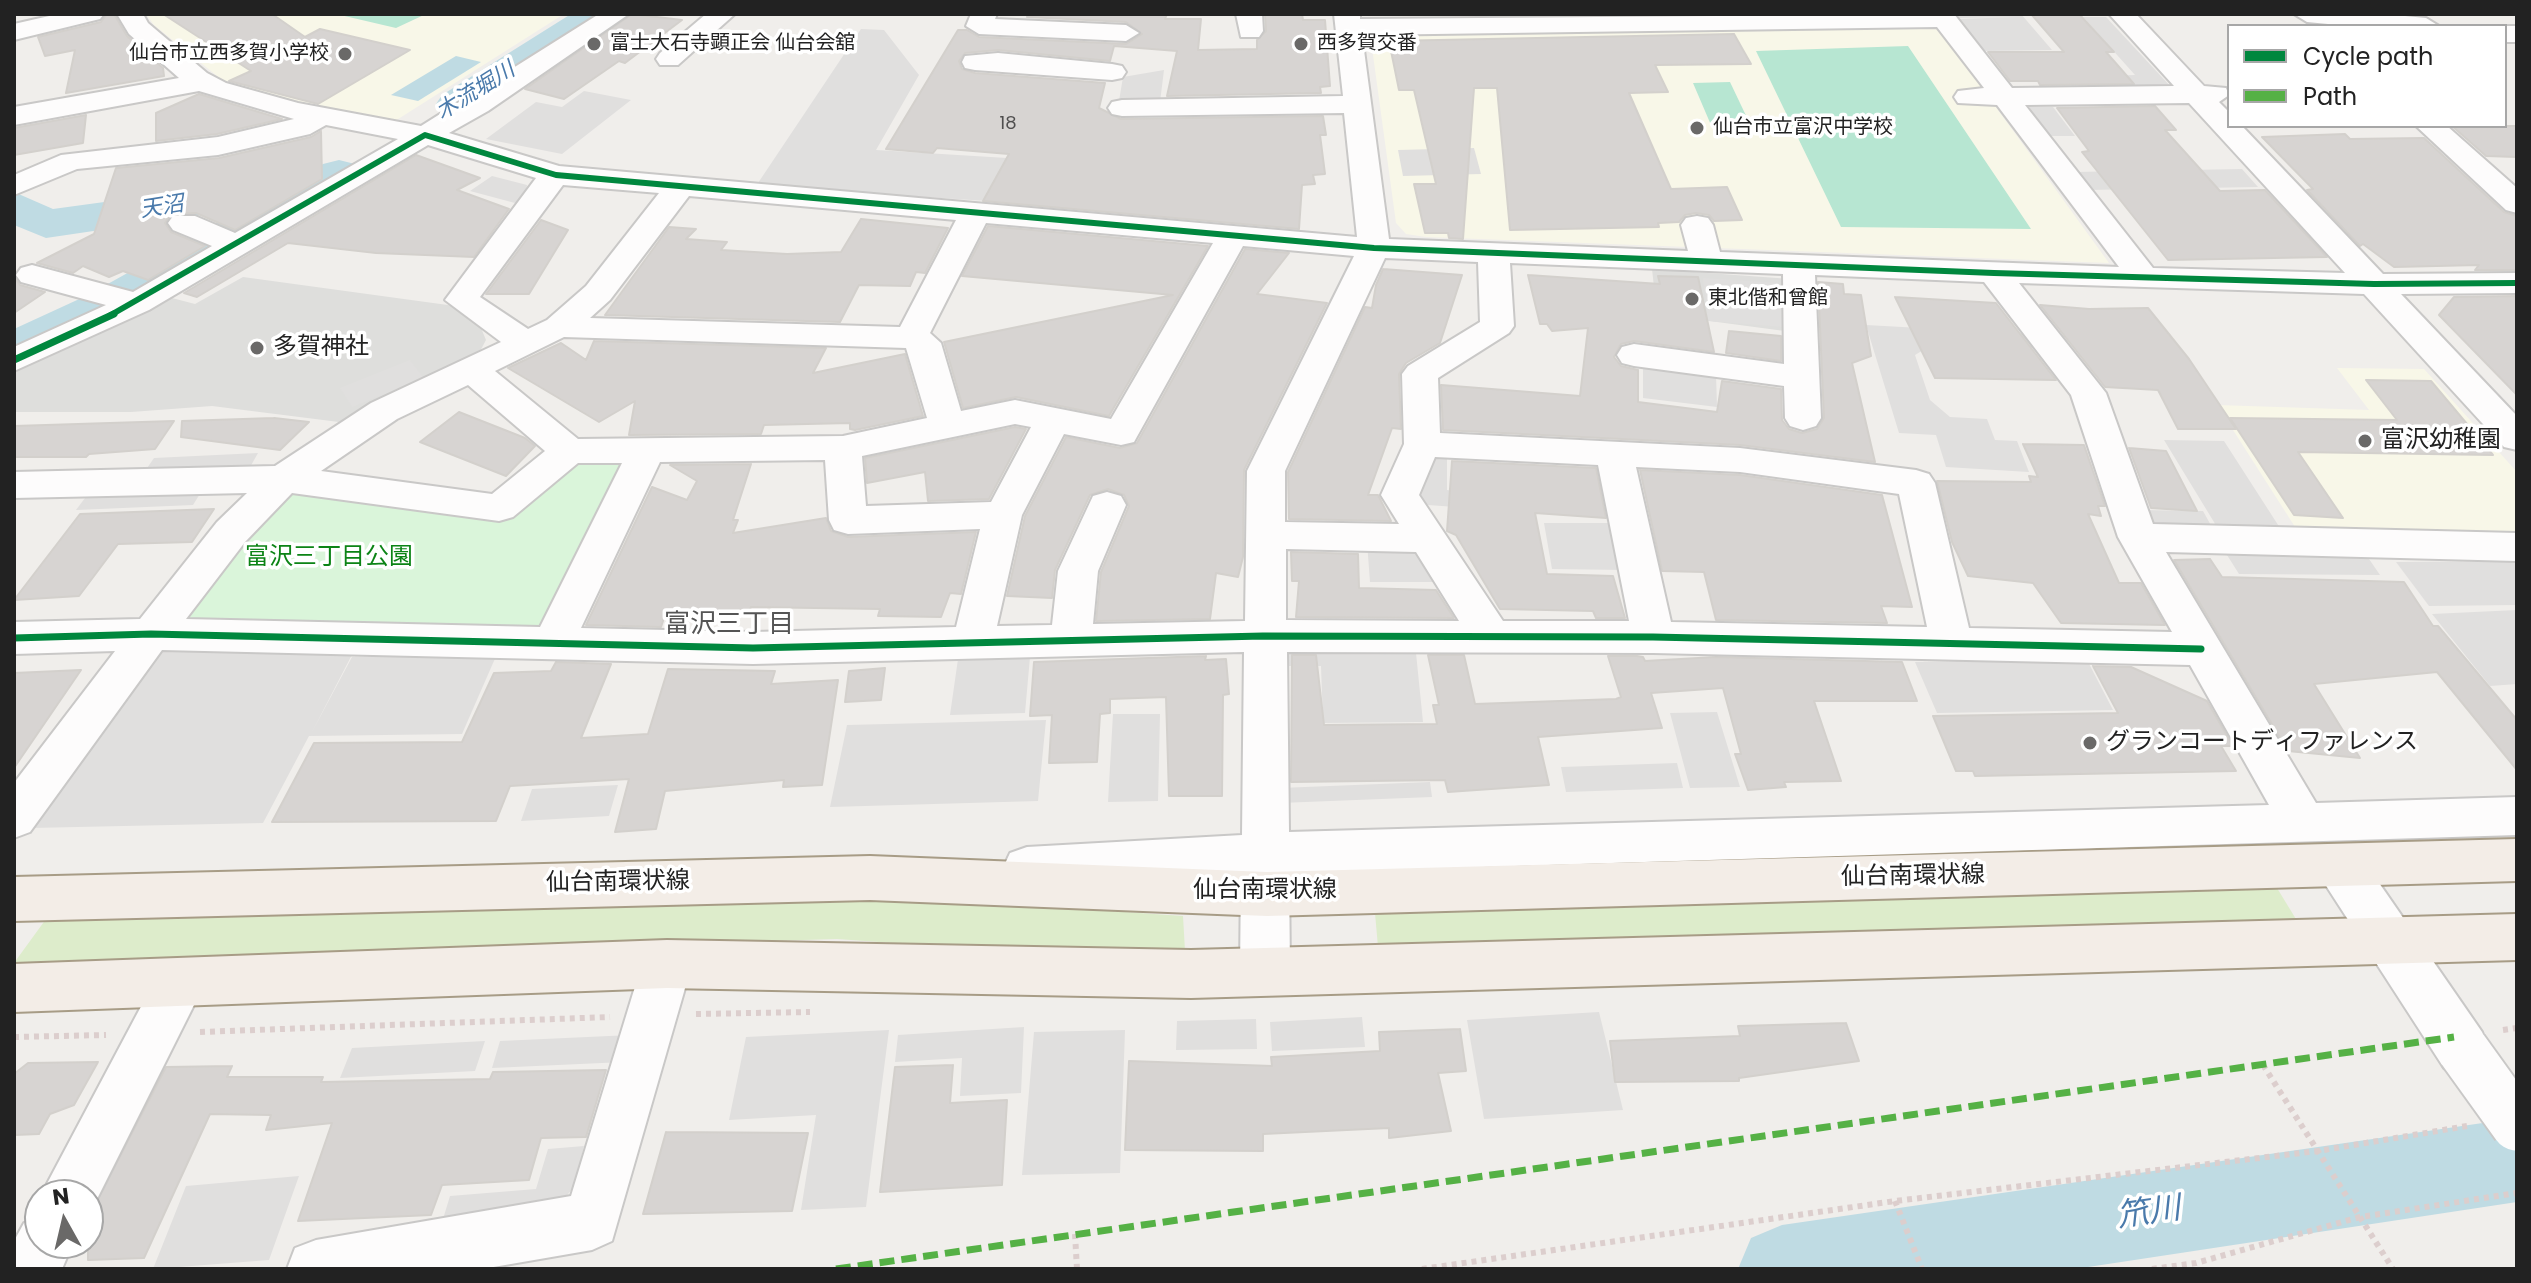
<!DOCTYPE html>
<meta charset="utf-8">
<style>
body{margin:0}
#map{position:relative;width:2531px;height:1283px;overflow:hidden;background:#f0eeeb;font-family:Poppins,sans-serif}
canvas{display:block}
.frame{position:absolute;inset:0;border:16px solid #222;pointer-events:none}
.legend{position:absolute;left:2227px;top:24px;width:280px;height:104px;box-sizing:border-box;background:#fff;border:2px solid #a7a7a7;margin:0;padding:10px 14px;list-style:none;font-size:24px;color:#222}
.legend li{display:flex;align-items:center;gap:16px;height:40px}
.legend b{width:40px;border:2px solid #a7a7a7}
.north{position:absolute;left:24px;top:1179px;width:80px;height:80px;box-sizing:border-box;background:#fff;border:2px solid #a7a7a7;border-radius:50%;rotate:352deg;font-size:22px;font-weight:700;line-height:32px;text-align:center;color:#222}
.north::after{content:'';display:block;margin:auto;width:28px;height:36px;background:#6a6968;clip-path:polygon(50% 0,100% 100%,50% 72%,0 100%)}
</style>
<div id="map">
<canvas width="2531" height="1283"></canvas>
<div class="frame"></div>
<ul class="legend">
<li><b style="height:10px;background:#00873e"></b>Cycle path</li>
<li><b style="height:10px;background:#55b145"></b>Path</li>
</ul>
<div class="north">N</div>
</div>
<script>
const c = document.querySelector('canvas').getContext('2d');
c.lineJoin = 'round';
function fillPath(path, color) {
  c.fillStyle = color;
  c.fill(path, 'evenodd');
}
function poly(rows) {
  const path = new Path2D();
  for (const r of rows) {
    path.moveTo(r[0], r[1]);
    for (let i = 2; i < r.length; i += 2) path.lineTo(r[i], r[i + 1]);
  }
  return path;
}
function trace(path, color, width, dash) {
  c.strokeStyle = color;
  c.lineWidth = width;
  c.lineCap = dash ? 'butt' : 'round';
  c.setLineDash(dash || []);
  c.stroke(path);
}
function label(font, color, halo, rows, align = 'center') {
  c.font = font + ' Poppins,"Noto Sans JP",sans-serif';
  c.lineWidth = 7;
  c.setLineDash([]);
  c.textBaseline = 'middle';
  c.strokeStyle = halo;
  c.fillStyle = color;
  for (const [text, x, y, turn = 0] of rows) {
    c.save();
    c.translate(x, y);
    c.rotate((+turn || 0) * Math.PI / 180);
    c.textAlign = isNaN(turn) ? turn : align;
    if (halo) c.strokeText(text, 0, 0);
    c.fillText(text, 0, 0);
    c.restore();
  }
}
fillPath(poly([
 [146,14,564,14,395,121,304,104,227,84,154,25],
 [1937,26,2109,263,1426,237,1406,234,1396,223,1370,33],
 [2337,368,2424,369,2517,472,2517,535,2297,530,2217,405,2369,410]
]), '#f8f7e8');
fillPath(poly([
 [1652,269,1791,279,1792,332,1657,314],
 [243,277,455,306,481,328,486,340,478,355,339,422,212,406,131,412,14,412,14,370,172,298,195,304]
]), '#dededc');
fillPath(poly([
 [2277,888,2299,924,1378,947,1375,913],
 [910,897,1183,916,1185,951,1005,951,837,939,14,963,46,919]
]), '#ddeccb');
fillPath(poly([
 [573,459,630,462,541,628,181,621,291,488,505,514]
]), '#daf5da');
fillPath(poly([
 [336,14,426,14,396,28],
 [1908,46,2031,229,1841,227,1756,51],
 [1730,82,1750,124,1711,125,1693,83]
]), '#b7e6d2');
fillPath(poly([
 [1951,14,2021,14,2052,50,1981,51,1956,19,2017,17,1954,18],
 [2083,17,2106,17,2172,88,2091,90,2081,77,2135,75],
 [861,29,884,30,919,75,876,150,1007,158,987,201,756,186],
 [1164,70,1160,102,1119,101,1123,77],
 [584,91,631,100,562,154,486,139,536,102,562,107],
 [2030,107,2053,107,2075,136,2045,136,2027,111],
 [1474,148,1481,174,1403,176,1398,150],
 [2242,169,2258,187,2088,190,2074,172],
 [492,176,527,185,526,194,515,203,470,191],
 [1703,278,1777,283,1785,327,1708,321],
 [1866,325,2029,334,2035,348,1935,343,1915,355,1930,400,1950,417,1987,419,1995,440,2017,441,2029,472,1946,467,1936,435,1899,433],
 [410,360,424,378,352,407,340,388],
 [1643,366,1716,374,1717,407,1643,398],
 [2164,440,2224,441,2280,528,2217,527],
 [258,453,249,469,143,474,154,458],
 [1434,454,1447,455,1447,490,1525,498,1525,512,1428,505,1416,496],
 [203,489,193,505,76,510,88,494],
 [2139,510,2203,511,2213,529,2161,528,2144,519],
 [1544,523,1615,523,1625,570,1552,569],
 [1367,542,1416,542,1442,582,1370,582],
 [2227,555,2367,556,2380,575,2239,574],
 [2517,561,2517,605,2429,606,2396,562],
 [2517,610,2517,684,2490,686,2432,614],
 [357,645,312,732,352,657,497,654,462,734,309,736,263,823,31,828,139,662,168,649],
 [1279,653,1416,653,1423,722,1323,723,1321,666,1279,666],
 [1030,657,1025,713,950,715,958,659],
 [2086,658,2113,710,1937,713,1915,662],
 [1717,712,1740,787,1690,788,1670,713],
 [1113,714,1160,714,1158,801,1108,802],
 [1046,720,1038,801,830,807,847,725],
 [1677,763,1683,788,1566,792,1561,767],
 [1430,782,1432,797,1280,803,1280,788],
 [618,785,609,816,521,821,532,789],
 [1599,1012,1623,1110,1484,1119,1467,1020],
 [1362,1017,1365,1047,1272,1051,1270,1022],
 [1256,1019,1257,1049,1176,1050,1177,1021],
 [1024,1027,1021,1093,960,1096,962,1058,895,1062,898,1035],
 [889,1030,866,1207,801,1210,816,1115,729,1120,746,1037],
 [1125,1030,1120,1173,1022,1175,1034,1032],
 [631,1035,624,1062,492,1068,500,1041],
 [485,1041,475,1071,340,1078,352,1048],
 [584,1146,574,1187,552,1213,443,1219,450,1196,536,1189,548,1149],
 [299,1176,269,1260,153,1269,186,1186]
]), '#e0dfde');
fillPath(poly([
 [456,56,481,62,418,101,391,95]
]), '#bfdbe3');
fillPath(poly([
 [571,14,618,14,612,22,472,113,457,117,442,113,436,104,442,95,571,14],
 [339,160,355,164,362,174,355,184,124,317,33,360,14,365,14,329,88,295,323,164,339,160],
 [185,191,202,195,208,205,202,215,46,238,14,225,14,192,53,209,185,191],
 [2517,1118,2517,1202,2075,1269,1738,1269,1751,1238,1782,1225,2517,1118]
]), '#bfdbe3');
const building = poly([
 [107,14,114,14,127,36,163,68,164,76,66,93,75,50,45,56,38,37,101,22,107,14],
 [163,14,272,14,305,37,320,29,410,50,318,104,229,81,251,71,163,14],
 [632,14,682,20,625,63,619,61,564,99,525,89,632,14],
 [1028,14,1167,14,1165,19,1201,19,1198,50,1257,49,1257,40,1266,31,1265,14,1302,14,1303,20,1325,20,1330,86,1320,87,1321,93,1167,96,1177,51,1114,46,1110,61,998,50,965,53,959,61,962,69,975,73,1105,83,1099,108,1121,119,1323,116,1326,135,1320,135,1325,174,1313,175,1315,184,1302,185,1299,229,983,201,1009,154,937,148,933,153,886,149,958,30,967,30,979,37,1126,44,1142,34,1126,22,1027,17,1028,14],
 [2079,14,2114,52,2106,52,2134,84,2040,85,2038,81,2010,81,1988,52,2064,52,2032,15,2079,14],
 [1734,34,1751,64,1655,65,1668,92,1629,93,1671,189,1727,187,1742,220,1714,221,1709,215,1696,213,1685,215,1679,222,1658,223,1659,227,1510,230,1497,88,1474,88,1463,239,1449,238,1448,233,1425,233,1414,184,1436,184,1414,90,1399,90,1389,41,1734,34],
 [199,94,282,119,217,134,156,141,156,113,199,94],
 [2155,106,2176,130,2165,130,2220,191,2265,190,2327,257,2168,260,2082,152,2089,151,2057,108,2155,106],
 [86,115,83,143,14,155,14,128,86,115],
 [2452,126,2517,126,2517,157,2486,156,2452,126],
 [321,131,322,179,235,230,196,213,171,214,165,223,171,232,205,246,148,280,123,271,109,277,83,266,73,273,37,263,94,234,116,168,219,158,311,137,321,131],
 [2345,134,2350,139,2424,138,2504,212,2517,216,2517,270,2475,270,2479,265,2394,267,2363,244,2360,246,2307,190,2313,189,2262,137,2345,134],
 [416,155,480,178,457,190,509,209,474,257,376,253,288,243,197,297,184,293,416,155],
 [861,219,948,228,925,273,916,272,910,286,859,285,840,322,605,315,669,227,696,229,686,239,727,242,721,250,787,254,841,252,861,219],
 [541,220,568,230,529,294,486,294,541,220],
 [988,226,1208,246,1109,416,1016,397,963,408,944,342,1173,295,962,276,988,226],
 [1245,249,1289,253,1257,294,1327,303,1244,470,1243,557,1238,577,1216,573,1210,619,1096,621,1101,572,1129,506,1124,495,1108,489,1090,495,1055,570,1052,598,1007,596,1025,516,1066,437,1120,448,1137,443,1245,249],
 [1383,269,1462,275,1440,343,1406,363,1399,374,1401,429,1392,428,1368,495,1378,495,1391,521,1289,519,1288,472,1365,307,1372,308,1376,285,1383,269],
 [1528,275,1660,284,1658,276,1698,277,1714,352,1634,341,1621,344,1614,357,1621,366,1638,370,1638,402,1717,412,1722,381,1781,389,1782,420,1789,429,1802,433,1817,429,1824,418,1818,282,1843,284,1844,294,1861,295,1871,356,1852,363,1875,462,1740,445,1443,430,1441,385,1580,396,1588,328,1552,331,1547,324,1540,324,1528,275],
 [14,277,20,285,45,292,14,313,14,277],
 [2517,296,2517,395,2439,315,2454,297,2517,296],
 [1895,297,1996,303,2056,380,1935,378,1895,297],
 [2040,305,2089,309,2148,308,2189,359,2236,429,2178,429,2158,390,2105,387,2040,305],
 [1729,331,1781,336,1781,361,1726,353,1729,331],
 [594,341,826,348,813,373,905,354,923,416,855,430,850,429,850,423,764,425,761,434,629,435,635,401,599,422,508,368,561,343,586,360,594,341],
 [2366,380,2431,381,2493,455,2298,452,2343,518,2294,515,2230,418,2397,420,2366,380],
 [459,412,525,438,535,446,506,476,420,442,459,412],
 [274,418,309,422,280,450,181,437,182,421,274,418],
 [174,421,155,449,89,454,86,457,14,457,14,426,174,421],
 [1015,427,1026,429,989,499,928,501,925,472,867,483,865,458,1015,427],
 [2023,444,2084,445,2105,506,2098,506,2101,516,2088,514,2119,583,2141,583,2165,625,2061,623,2033,583,1968,576,1952,542,1937,481,2031,482,2029,476,2038,477,2023,444],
 [2129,448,2166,451,2197,511,2151,508,2129,448],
 [1452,461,1596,468,1606,518,1535,513,1547,574,1613,576,1625,618,1596,618,1593,611,1500,609,1456,535,1447,531,1452,461],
 [751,464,733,520,738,520,733,533,826,518,831,531,848,537,976,532,961,594,950,593,941,617,878,616,880,609,751,607,748,614,666,612,661,627,586,625,652,487,687,500,697,481,670,465,751,464],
 [1640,470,1740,475,1882,495,1912,607,1881,606,1887,623,1716,620,1704,572,1662,571,1640,470],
 [214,509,192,542,118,544,79,596,14,600,80,514,214,509],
 [1291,552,1358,554,1359,588,1436,590,1454,618,1296,617,1299,581,1292,581,1291,552],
 [2210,559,2222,577,2404,582,2433,626,2438,626,2517,720,2517,770,2437,672,2314,684,2360,758,2288,751,2174,560,2210,559],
 [1292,655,1316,655,1324,725,1437,724,1433,705,1439,705,1428,655,1464,655,1475,704,1616,699,1621,697,1608,656,1637,656,1643,657,1645,661,1716,657,1902,662,1917,701,1814,701,1841,781,1784,782,1786,787,1748,790,1735,754,1741,754,1723,688,1651,693,1662,728,1538,737,1549,785,1448,792,1445,780,1291,782,1292,655],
 [1206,656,1205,660,1226,659,1229,694,1223,695,1222,796,1169,796,1166,697,1110,699,1110,713,1100,714,1097,762,1049,763,1052,715,1030,716,1034,662,1206,656],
 [556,662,611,664,581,738,648,734,668,669,775,671,771,684,838,680,822,785,783,787,784,780,665,791,656,829,615,832,629,779,510,786,496,821,272,822,314,743,462,742,494,673,551,671,556,662],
 [2093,666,2131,667,2207,701,2233,746,2221,746,2236,771,1975,776,1973,771,1956,771,1933,716,2118,713,2093,666],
 [885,668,881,700,845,702,849,671,885,668],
 [81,670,14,768,14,673,81,670],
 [1846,1023,1859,1061,1739,1078,1739,1081,1615,1082,1610,1041,1740,1036,1738,1026,1846,1023],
 [1460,1029,1466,1071,1438,1073,1451,1131,1389,1138,1389,1128,1263,1134,1263,1151,1125,1150,1129,1061,1272,1066,1271,1057,1380,1051,1379,1032,1460,1029],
 [98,1062,74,1105,50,1114,39,1134,14,1135,14,1074,28,1063,98,1062],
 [953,1065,950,1103,1007,1100,1002,1185,880,1192,895,1067,953,1065],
 [232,1066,227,1077,323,1077,321,1082,490,1079,493,1072,606,1070,586,1137,541,1138,529,1180,442,1185,431,1215,298,1221,332,1123,266,1130,271,1115,210,1114,144,1258,88,1260,88,1218,166,1067,232,1066],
 [666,1132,808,1133,792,1211,643,1214,666,1132]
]);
fillPath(building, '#d7d4d2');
trace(building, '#d3d0cc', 2);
const minor = poly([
 [58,14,104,14,100,19,14,40,14,24,58,14],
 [117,14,143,14,148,23,207,73,226,83,298,103,421,126,599,14,629,14,488,111,449,133,559,166,1357,237,1344,113,1122,116,1112,114,1108,108,1112,102,1122,100,1343,96,1334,14,1360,14,1360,19,1954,14,2012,88,2174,86,2109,14,2136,14,2204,86,2226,88,2229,95,2219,102,2229,112,2229,126,2242,126,2383,274,2517,273,2517,293,2401,294,2517,416,2517,450,2504,447,2364,294,2019,283,2106,393,2153,524,2517,533,2517,561,2166,552,2316,803,2517,797,2517,835,1289,873,1290,971,1283,987,1265,994,1247,987,1240,971,1241,876,1027,889,1010,883,1003,868,1010,853,1027,847,1242,835,1244,652,753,664,162,650,30,832,14,838,14,783,115,651,14,654,14,622,140,619,217,522,247,493,14,498,14,472,275,466,371,403,501,342,445,300,536,178,428,145,149,310,14,371,14,347,106,305,21,282,16,275,21,268,32,265,133,292,212,246,173,230,168,223,173,216,195,216,235,233,398,139,326,125,310,134,218,155,77,169,14,195,14,175,61,155,218,137,294,119,199,91,14,125,14,107,179,78,129,34,117,14],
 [1937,27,1984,88,1958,91,1954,97,1958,103,1997,105,2119,267,1720,252,1713,225,1708,218,1697,216,1686,218,1681,225,1688,251,1389,239,1362,35,1937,27],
 [2189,103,2345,273,2153,268,2025,105,2189,103],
 [563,185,659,193,586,286,547,320,528,329,480,297,563,185],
 [689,196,956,220,900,327,590,318,610,300,689,196],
 [986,223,1213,243,1111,419,1015,400,961,411,941,343,930,333,986,223],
 [1243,246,1354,256,1247,471,1245,621,1093,624,1098,571,1126,505,1121,496,1107,492,1093,496,1058,571,1052,625,997,626,1022,515,1064,434,1121,445,1134,442,1243,246],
 [1385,258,1478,262,1480,322,1408,366,1402,374,1404,444,1381,495,1399,524,1285,522,1285,471,1385,258],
 [1510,263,1783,274,1784,364,1634,344,1622,347,1617,355,1622,363,1634,366,1784,386,1785,418,1790,426,1803,430,1816,426,1821,418,1815,275,1984,282,2071,395,2118,537,2172,632,1969,628,1935,483,1929,474,1916,470,1740,448,1440,433,1438,378,1509,333,1514,326,1510,263],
 [564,337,906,348,927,418,843,436,578,439,495,371,564,337],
 [468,385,545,451,492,494,321,471,397,419,468,385],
 [1015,424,1031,427,991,502,866,506,862,456,1015,424],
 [1435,457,1598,465,1629,621,1503,621,1419,495,1435,457],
 [825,460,829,520,834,530,848,534,980,529,956,627,753,632,581,628,660,462,825,460],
 [578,463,622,463,540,627,186,619,245,542,292,493,499,521,513,517,578,463],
 [1636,467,1740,472,1899,494,1927,627,1671,622,1636,467],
 [1286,549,1416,552,1459,621,1286,620,1286,549],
 [1287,652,1653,653,2190,665,2269,805,1289,832,1287,652],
 [706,14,735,14,678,65,660,65,656,59,660,53,706,14],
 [971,14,997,14,995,19,1126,25,1139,33,1126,41,979,34,966,26,971,14],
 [1236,14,1262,14,1263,31,1259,37,1241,37,1236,14],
 [2294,14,2384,14,2426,18,2439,26,2349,26,2307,22,2294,14],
 [2505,26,2517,26,2517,42,2505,42,2505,26],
 [998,53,1112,64,1122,66,1126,72,1122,78,1112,80,975,70,965,68,962,62,965,56,998,53],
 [2416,126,2447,126,2517,188,2517,213,2506,210,2416,126],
 [2340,845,2357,851,2482,1032,2489,1050,2482,1068,2463,1075,2444,1068,2323,881,2316,866,2323,851,2340,845],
 [667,941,685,948,692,964,612,1241,592,1250,482,1269,287,1269,295,1248,316,1240,571,1196,642,964,649,948,667,941],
 [180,960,198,967,205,983,89,1215,88,1195,41,1195,162,967,180,960],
 [40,1216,40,1243,73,1243,62,1269,14,1269,14,1241,24,1223,40,1216]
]);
const major = poly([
 [2517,839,2517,881,1267,916,870,900,14,921,14,877,870,856,1267,872,2517,839],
 [2517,914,2517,960,1191,998,667,988,14,1012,14,964,667,940,1191,950,2517,914]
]);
trace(minor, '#c9c8c7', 4);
trace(major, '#a79c86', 4);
trace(poly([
 [696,1014,810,1012],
 [2503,1030,2517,1028],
 [200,1032,610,1017],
 [14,1037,106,1035],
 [2263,1065,2393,1269],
 [1895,1201,1922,1269],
 [1075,1234,1077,1269],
 [1422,1269,1895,1201,2318,1151,2467,1126],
 [2152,1269,2196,1263,2360,1217,2517,1193]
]), '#dccecd', 6, [5, 5]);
fillPath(minor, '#fdfcfc');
fillPath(major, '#f3ede7');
const minorBridge = poly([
 [2463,1050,2517,1125]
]);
trace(minorBridge, '#c9c8c7', 55, []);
trace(minorBridge, '#fdfcfc', 51);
trace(poly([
 [836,1269,2454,1037]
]), '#55b145', 7, [15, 7]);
trace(poly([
 [109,316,425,135,556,175,1374,248,1994,273,2374,284,2517,283]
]), '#00873e', 6);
trace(poly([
 [14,360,114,314],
 [14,638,151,634,753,648,1263,636,1653,637,2201,649]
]), '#00873e', 7);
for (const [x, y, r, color] of [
 [594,44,8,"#6a6968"],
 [1301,44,8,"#6a6968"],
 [345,54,8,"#6a6968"],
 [1697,128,8,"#6a6968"],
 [1692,299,8,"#6a6968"],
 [257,348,8,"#6a6968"],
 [2365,441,8,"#6a6968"],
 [2090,743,8,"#6a6968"]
]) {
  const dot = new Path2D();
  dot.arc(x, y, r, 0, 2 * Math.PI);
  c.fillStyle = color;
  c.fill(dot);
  trace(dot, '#fff', 3);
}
label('18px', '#4f4e4e', null, [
 ["18",1008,124]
]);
label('20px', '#222', '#fff', [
 ["富士大石寺顕正会 仙台会舘",610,44],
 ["西多賀交番",1317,44],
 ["仙台市立西多賀小学校",329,54,"right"],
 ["仙台市立富沢中学校",1713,128],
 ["東北偕和曾館",1708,299]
], 'left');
label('italic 22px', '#4a7aab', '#fff', [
 ["木流堀川",476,92,-32],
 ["天沼",162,208,-9]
]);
label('24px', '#222', '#fff', [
 ["多賀神社",273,348],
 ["富沢幼稚園",2381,441],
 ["グランコートディファレンス",2106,743]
], 'left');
label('24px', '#0c8416', '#fff', [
 ["富沢三丁目公園",329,558]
]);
label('24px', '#222', '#fff', [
 ["仙台南環状線",1913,877,-1],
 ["仙台南環状線",618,883,-1],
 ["仙台南環状線",1265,891]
]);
label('26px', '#555', '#fff', [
 ["富沢三丁目",729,625]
]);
label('italic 32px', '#4a7aab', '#fff', [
 ["笊川",2149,1214,-8]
]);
</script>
